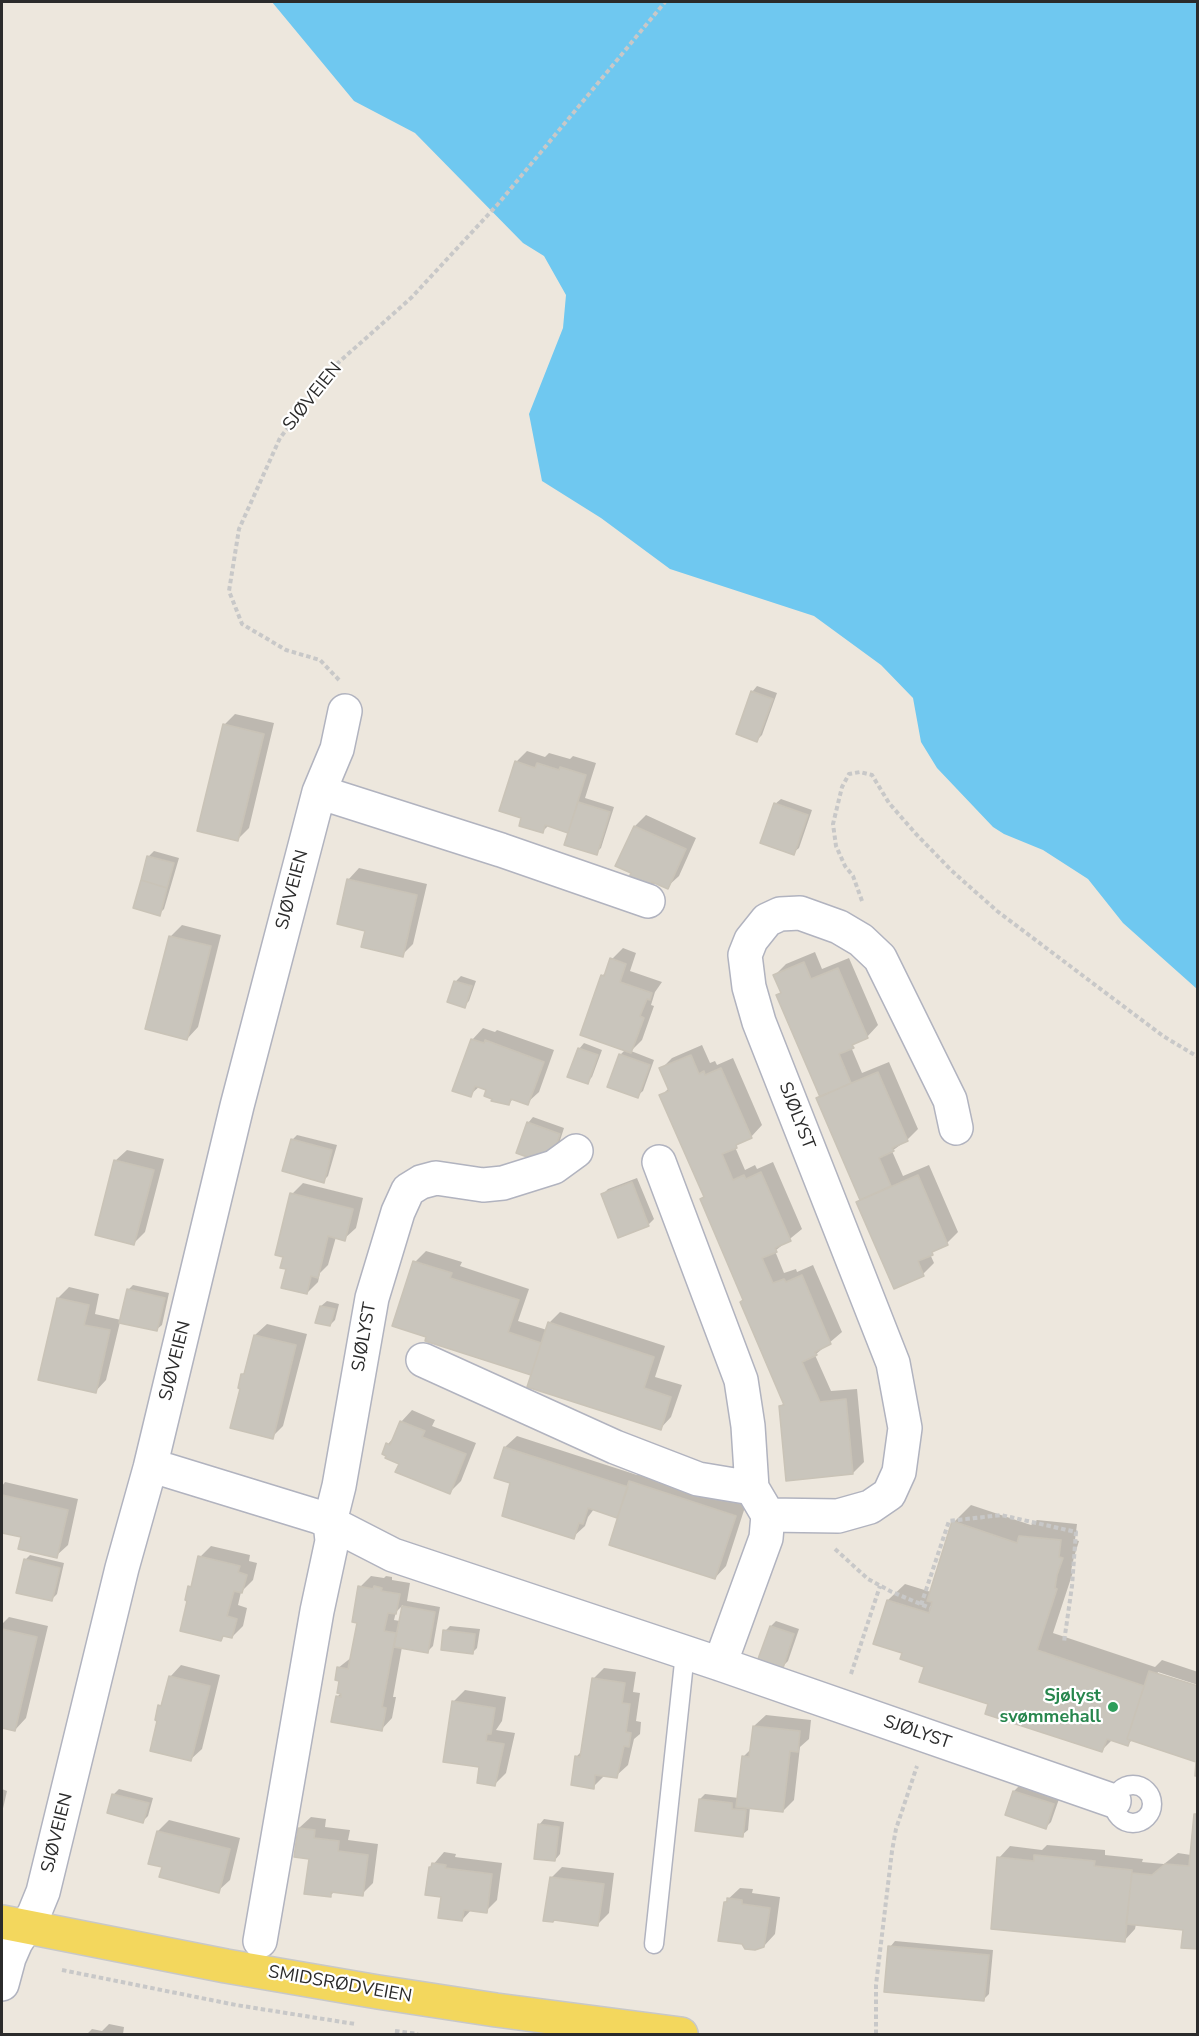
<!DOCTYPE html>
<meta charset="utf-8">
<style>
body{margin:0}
#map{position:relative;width:1199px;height:2036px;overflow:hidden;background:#ede7dd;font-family:"Nunito Sans",sans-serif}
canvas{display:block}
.frame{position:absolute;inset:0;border:3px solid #2b2b2b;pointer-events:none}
</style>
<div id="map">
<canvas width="1199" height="2036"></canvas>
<div class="frame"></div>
</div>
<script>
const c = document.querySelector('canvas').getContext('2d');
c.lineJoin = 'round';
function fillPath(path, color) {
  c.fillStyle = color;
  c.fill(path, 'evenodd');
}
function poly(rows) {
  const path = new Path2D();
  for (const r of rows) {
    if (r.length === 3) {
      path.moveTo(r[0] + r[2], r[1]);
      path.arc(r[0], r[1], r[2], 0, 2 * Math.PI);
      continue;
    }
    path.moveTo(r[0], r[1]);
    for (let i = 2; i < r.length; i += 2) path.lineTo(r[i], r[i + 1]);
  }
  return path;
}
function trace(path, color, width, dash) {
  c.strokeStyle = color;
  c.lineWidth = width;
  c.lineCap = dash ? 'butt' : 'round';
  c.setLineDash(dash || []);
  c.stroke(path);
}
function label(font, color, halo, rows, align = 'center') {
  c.font = font + ' "Nunito Sans",sans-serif';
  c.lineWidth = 4.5;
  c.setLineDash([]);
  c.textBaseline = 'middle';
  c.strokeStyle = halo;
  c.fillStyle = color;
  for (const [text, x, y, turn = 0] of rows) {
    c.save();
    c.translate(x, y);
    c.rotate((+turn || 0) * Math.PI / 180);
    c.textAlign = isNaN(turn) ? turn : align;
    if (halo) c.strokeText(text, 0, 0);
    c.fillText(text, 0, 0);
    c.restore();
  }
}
fillPath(poly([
 [272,2,1197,2,1197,989,1123,923,1088,879,1043,850,1004,834,993,827,937,768,921,742,913,698,881,665,814,616,670,569,601,518,542,481,529,414,563,328,566,295,544,256,523,243,415,133,354,101]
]), '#6fc8f0');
fillPath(poly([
 [757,686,777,693,762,735,757,740,752,692],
 [235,714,274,723,249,828,237,840,224,725],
 [527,751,545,757,549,753,570,759,573,756,596,763,585,798,614,807,601,848,596,853,572,826,567,831,549,825,542,832,523,817,516,762],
 [781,799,812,810,799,848,793,853,775,804],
 [646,815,696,838,679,876,667,887,654,882,649,887,633,872,635,826],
 [154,851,179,858,164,909,159,914,149,856],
 [359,868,427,884,413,944,402,955,367,930,348,880],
 [182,925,221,935,198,1027,187,1039,171,936],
 [623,948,636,953,630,971,662,982,655,992,651,1005,654,1006,642,1040,631,1051,654,1060,643,1091,637,1096,609,1086,621,1054,626,1049,602,976,608,970,612,959],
 [815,952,822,969,849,958,878,1025,867,1037,859,1040,851,1047,862,1073,889,1062,918,1129,907,1140,892,1151,903,1176,929,1165,958,1232,947,1243,939,1247,930,1254,934,1263,923,1274,858,1202,861,1199,821,1095,778,995,782,991,775,975,786,964],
 [461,976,476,981,469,1001,464,1006,449,1001,456,981],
 [483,1028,495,1032,497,1030,554,1050,539,1092,527,1103,514,1098,509,1103,488,1089,480,1086,470,1095,472,1040],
 [584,1043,602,1050,592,1077,587,1082,579,1049],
 [702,1045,710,1063,715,1061,717,1065,733,1058,762,1125,751,1137,743,1140,735,1147,745,1170,755,1165,757,1169,773,1162,802,1229,775,1251,784,1273,796,1269,797,1272,813,1265,842,1332,815,1355,831,1391,857,1389,864,1462,853,1473,781,1406,785,1402,745,1300,701,1199,705,1196,661,1096,669,1088,661,1069,672,1058],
 [533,1117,564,1128,556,1153,528,1123],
 [297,1135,337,1145,328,1176,323,1181,292,1140],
 [127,1150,164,1159,145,1232,134,1243,115,1161],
 [637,1178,654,1219,648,1225,603,1194,608,1189],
 [303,1183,363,1198,356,1228,344,1239,336,1237,328,1265,320,1273,318,1282,307,1293,288,1268,292,1194],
 [426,1251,462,1262,460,1266,529,1289,518,1321,547,1330,549,1323,560,1312,665,1346,655,1377,682,1385,671,1417,660,1429,533,1374,415,1262],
 [133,1285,169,1293,162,1325,156,1330,120,1322,106,1380,95,1392,40,1379,58,1298,69,1287,99,1294,95,1314,121,1320,128,1290],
 [327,1301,339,1304,335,1320,330,1325,321,1306],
 [267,1324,307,1334,283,1426,272,1437,242,1388,243,1374,246,1371,255,1335],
 [412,1410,435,1420,432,1426,476,1443,461,1481,450,1492,401,1463,388,1444,395,1436,401,1422],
 [517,1436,637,1475,642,1470,746,1504,726,1566,715,1578,619,1517,594,1509,588,1517,585,1526,573,1537,512,1482,496,1477,505,1447],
 [5,1482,78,1499,68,1545,56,1556,23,1536,2,1531,2,1486],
 [971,1505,1031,1525,1037,1520,1077,1524,1075,1540,1079,1541,1074,1557,1071,1571,1073,1572,1053,1633,1155,1667,1162,1660,1198,1672,1198,1685,1158,1672,1133,1739,1128,1744,1113,1739,1102,1750,990,1703,904,1652,875,1643,888,1600,905,1584,931,1592,954,1522],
 [211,1546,250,1555,249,1561,257,1563,253,1580,241,1592,238,1605,247,1608,243,1626,232,1637,225,1635,221,1639,189,1600,190,1587,193,1583,200,1557],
 [30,1555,64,1563,57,1594,51,1600,25,1560],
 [371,1576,384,1578,386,1576,392,1577,392,1580,410,1583,407,1601,440,1607,433,1646,428,1651,402,1647,393,1697,396,1697,392,1718,381,1730,337,1697,341,1693,338,1668,352,1657,358,1622,360,1587],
 [403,1605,400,1621,394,1620,396,1612],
 [9,1617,48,1626,26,1718,15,1730,2,1726,2,1624],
 [776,1621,799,1629,788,1661,783,1666,771,1626],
 [450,1626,480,1629,477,1648,472,1653,445,1631],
 [181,1665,220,1675,202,1749,190,1760,159,1720,160,1706,163,1703,170,1677],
 [604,1668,636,1672,633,1692,640,1693,636,1721,641,1722,640,1734,634,1739,628,1765,616,1776,604,1776,593,1787,576,1757,583,1750,593,1679],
 [465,1690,506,1697,502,1721,496,1730,515,1733,506,1773,495,1784,481,1766,453,1702],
 [766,1715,811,1720,809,1739,800,1747,794,1800,783,1811,750,1807,748,1830,742,1835,700,1799,705,1794,739,1798,743,1757,752,1748,754,1726],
 [1019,1786,1059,1799,1051,1822,1046,1827,1014,1791],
 [2,1789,7,1791,2,1813],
 [119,1789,153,1798,148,1816,143,1821,114,1794],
 [1198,1813,1198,1948,1185,1929,1136,1924,1135,1929,1124,1941,999,1858,1010,1846,1042,1850,1047,1845,1105,1850,1105,1855,1143,1859,1142,1862,1164,1864,1178,1853,1191,1855,1195,1815],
 [311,1817,326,1819,325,1827,350,1830,348,1840,378,1844,373,1883,362,1894,335,1891,330,1896,299,1828],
 [544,1819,564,1822,560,1854,555,1860,539,1825],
 [169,1820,240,1838,230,1880,218,1891,158,1831],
 [444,1852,456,1854,455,1857,502,1863,497,1900,486,1911,472,1909,462,1920,432,1866],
 [562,1867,614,1873,609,1913,598,1924,551,1878],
 [740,1888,753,1889,752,1893,780,1897,775,1934,764,1946,725,1902],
 [895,1941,993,1950,989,1994,984,1999,890,1947],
 [109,2024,124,2027,123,2034,87,2034,92,2029,102,2031]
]), '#0003');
const building = poly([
 [751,691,773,699,757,742,736,734,751,691],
 [223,724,264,734,238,841,197,831,223,724],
 [515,761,535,768,537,763,559,770,560,767,586,775,568,833,545,825,543,833,519,826,521,818,499,811,515,761],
 [578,802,610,812,597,855,564,845,578,802],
 [774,803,808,815,794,855,760,843,774,803],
 [634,826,686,849,668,889,652,882,649,888,628,879,631,873,615,866,634,826],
 [147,856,174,863,167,888,141,880,147,856],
 [347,879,417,895,403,957,361,947,365,931,337,924,347,879],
 [141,880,167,888,160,916,133,908,141,880],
 [169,936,211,946,187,1040,145,1029,169,936],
 [610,958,626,964,620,982,652,993,650,1000,647,999,640,1016,644,1018,631,1053,580,1035,601,975,604,976,610,958],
 [804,962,811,979,838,968,868,1038,852,1045,854,1048,839,1054,851,1083,820,1097,776,995,781,993,773,975,804,962],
 [454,981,472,986,465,1008,447,1002,454,981],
 [471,1039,484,1043,485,1040,544,1062,528,1105,511,1099,509,1105,491,1101,492,1099,484,1096,486,1090,475,1086,471,1097,452,1091,471,1039],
 [578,1048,598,1055,588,1084,567,1077,578,1048],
 [619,1054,650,1065,638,1098,607,1087,619,1054],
 [691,1055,699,1074,704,1071,705,1075,721,1068,752,1138,736,1145,737,1148,722,1154,733,1180,744,1175,746,1179,761,1172,791,1241,775,1248,777,1252,762,1258,773,1283,784,1279,786,1282,802,1275,831,1344,815,1352,817,1355,802,1362,820,1402,846,1399,853,1474,786,1481,779,1406,784,1405,740,1302,743,1300,700,1199,704,1197,659,1095,669,1091,659,1068,691,1055],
 [878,1072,908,1141,892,1148,894,1151,879,1158,891,1186,860,1200,816,1098,878,1072],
 [527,1122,560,1134,551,1160,541,1162,516,1153,527,1122],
 [291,1139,332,1150,324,1183,282,1171,291,1139],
 [114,1160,154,1170,134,1245,95,1235,114,1160],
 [918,1175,948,1245,932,1252,933,1255,918,1261,924,1276,894,1289,856,1202,918,1175],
 [632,1182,649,1226,618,1238,601,1194,632,1182],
 [290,1193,353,1209,345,1241,328,1236,318,1278,311,1276,307,1294,281,1288,286,1269,280,1268,283,1257,275,1255,290,1193],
 [413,1261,452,1273,450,1278,519,1300,508,1332,541,1343,531,1375,425,1341,426,1337,392,1326,413,1261],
 [127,1289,165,1298,157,1331,119,1323,127,1289],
 [57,1298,89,1305,84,1325,110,1330,96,1393,38,1380,57,1298],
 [320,1306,335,1309,330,1326,315,1323,320,1306],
 [548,1322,654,1357,644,1388,671,1397,661,1430,527,1387,548,1322],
 [254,1335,296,1345,273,1439,230,1428,240,1389,238,1388,241,1374,244,1374,254,1335],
 [400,1421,425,1431,422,1437,466,1454,450,1494,395,1472,399,1464,385,1458,386,1456,382,1454,386,1443,390,1445,400,1421],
 [504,1447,628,1487,617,1518,588,1508,583,1524,579,1523,574,1539,502,1516,510,1483,494,1478,504,1447],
 [629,1481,736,1516,715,1579,609,1545,629,1481],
 [2,1495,68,1510,57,1558,18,1549,21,1537,2,1533,2,1495],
 [952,1521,1017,1543,1019,1536,1061,1540,1059,1557,1063,1558,1057,1575,1055,1588,1057,1589,1037,1650,1144,1686,1127,1739,1130,1740,1128,1746,1107,1739,1102,1752,985,1714,988,1704,919,1682,924,1667,900,1659,902,1653,873,1644,887,1600,929,1613,932,1602,927,1601,952,1521],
 [198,1556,240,1566,238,1572,247,1575,242,1593,234,1591,227,1616,237,1619,232,1638,223,1636,221,1641,180,1631,187,1601,185,1600,188,1586,191,1587,198,1556],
 [24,1559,60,1568,52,1601,16,1593,24,1559],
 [358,1586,373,1589,374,1586,382,1588,381,1591,400,1594,396,1614,388,1613,384,1631,396,1633,382,1707,386,1708,382,1731,331,1722,336,1696,341,1697,341,1694,337,1693,339,1681,335,1680,337,1667,348,1669,357,1623,352,1622,358,1586],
 [402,1606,435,1612,428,1653,394,1647,402,1606],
 [770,1626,794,1634,783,1668,758,1659,770,1626],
 [2,1629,37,1637,15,1731,2,1728,2,1629],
 [443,1630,475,1634,473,1654,441,1650,443,1630],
 [1149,1671,1198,1686,1198,1776,1195,1776,1196,1762,1127,1739,1149,1671],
 [169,1676,210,1686,191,1761,150,1751,157,1721,155,1720,158,1705,161,1706,169,1676],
 [592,1678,625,1683,622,1703,630,1704,626,1732,631,1733,629,1747,624,1746,617,1778,595,1775,594,1789,571,1785,575,1756,580,1757,592,1678],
 [452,1701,495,1708,491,1734,487,1734,486,1741,504,1744,495,1786,477,1783,479,1767,443,1762,452,1701],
 [753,1726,800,1731,798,1752,790,1751,783,1812,736,1807,742,1756,749,1757,753,1726],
 [1013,1791,1054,1804,1046,1829,1005,1815,1013,1791],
 [112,1794,149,1803,143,1823,107,1813,112,1794],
 [699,1799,732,1803,732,1809,746,1810,743,1837,695,1831,699,1799],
 [1194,1814,1198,1814,1198,1949,1181,1948,1183,1930,1126,1924,1132,1873,1152,1875,1165,1864,1189,1866,1194,1814],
 [538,1824,559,1827,555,1861,534,1859,538,1824],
 [298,1828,315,1830,314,1838,339,1841,338,1851,368,1855,363,1896,331,1892,331,1897,304,1894,309,1859,294,1857,298,1828],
 [157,1831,230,1849,219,1893,159,1877,162,1867,148,1864,157,1831],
 [1034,1855,1095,1861,1094,1866,1132,1870,1125,1942,991,1929,997,1857,1034,1861,1034,1855],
 [432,1863,446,1865,445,1868,492,1874,487,1913,464,1910,462,1921,438,1918,441,1897,425,1895,429,1867,431,1867,432,1863],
 [550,1877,604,1884,598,1926,554,1920,553,1922,543,1921,550,1877],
 [727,1898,742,1900,742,1904,770,1908,764,1947,755,1950,745,1949,742,1944,718,1941,724,1902,727,1902,727,1898],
 [888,1946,989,1955,984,2001,884,1992,888,1946]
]);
fillPath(building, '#c9c5bc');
trace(building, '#c9c3b7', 1.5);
const service = poly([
 [1133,1804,19],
 [654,1944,685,1653]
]);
const minor = poly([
 [319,792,501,850,648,901],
 [659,1162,741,1380,748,1426,752,1488,768,1515],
 [423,1360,615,1447,698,1479,752,1488],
 [150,1468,166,1470,319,1517,393,1555,720,1664,1114,1801],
 [720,1664,766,1538,768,1515,838,1516,870,1507,889,1494,899,1472,905,1428,893,1363,759,1022,749,987,745,955,751,940,767,920,780,914,800,913,839,927,861,940,880,958,950,1100,956,1128],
 [260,1941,317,1611,332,1541,330,1522,339,1486,372,1298,398,1212,408,1190,421,1182,436,1178,483,1185,503,1183,554,1167,576,1151],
 [2,1984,9,1958,16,1942,34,1914,43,1892,122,1568,150,1468,237,1106,319,792,337,749,345,711]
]);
const primary = poly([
 [2,1922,226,1966,378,1992,496,2010,681,2034]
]);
trace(service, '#b1b3bf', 21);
trace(minor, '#b1b3bf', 36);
trace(primary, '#c8c8c8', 36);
trace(poly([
 [339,680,320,660,286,650,242,624,229,591,239,529,280,438,338,363,412,297,498,204,665,2],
 [862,901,853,876,845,866,836,846,833,824,842,787,849,774,860,772,872,775,889,803,916,834,951,870,997,911,1163,1036,1198,1057],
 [835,1549,868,1579,892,1592,930,1608],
 [921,1605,949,1521,1001,1515,1076,1532,1072,1586,1064,1642],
 [851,1674,880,1586],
 [62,1970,236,2005,355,2024],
 [395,2031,418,2034],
 [876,2034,876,1985,892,1851,896,1829,917,1766]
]), '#c8c8c8', 4, [4.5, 3]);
trace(service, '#fff', 18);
trace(minor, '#fff', 33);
trace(primary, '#f3d75d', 33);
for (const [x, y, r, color] of [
 [1113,1707,6,"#2e9e5b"]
]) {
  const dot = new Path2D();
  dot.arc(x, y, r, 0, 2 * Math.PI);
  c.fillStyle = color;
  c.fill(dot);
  trace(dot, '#fff', 2);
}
label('18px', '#2b2b2b', '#fff', [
 ["SJØVEIEN",313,397,-51],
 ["SJØVEIEN",293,890,-75],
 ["SJØLYST",796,1116,69],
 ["SJØLYST",365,1337,-80],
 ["SJØVEIEN",176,1361,-76],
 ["SJØLYST",917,1733,19],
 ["SJØVEIEN",58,1833,-76],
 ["SMIDSRØDVEIEN",340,1985,10]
]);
label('bold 18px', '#27864d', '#fff', [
 ["Sjølyst",1101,1697],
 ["svømmehall",1101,1718]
], 'right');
</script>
